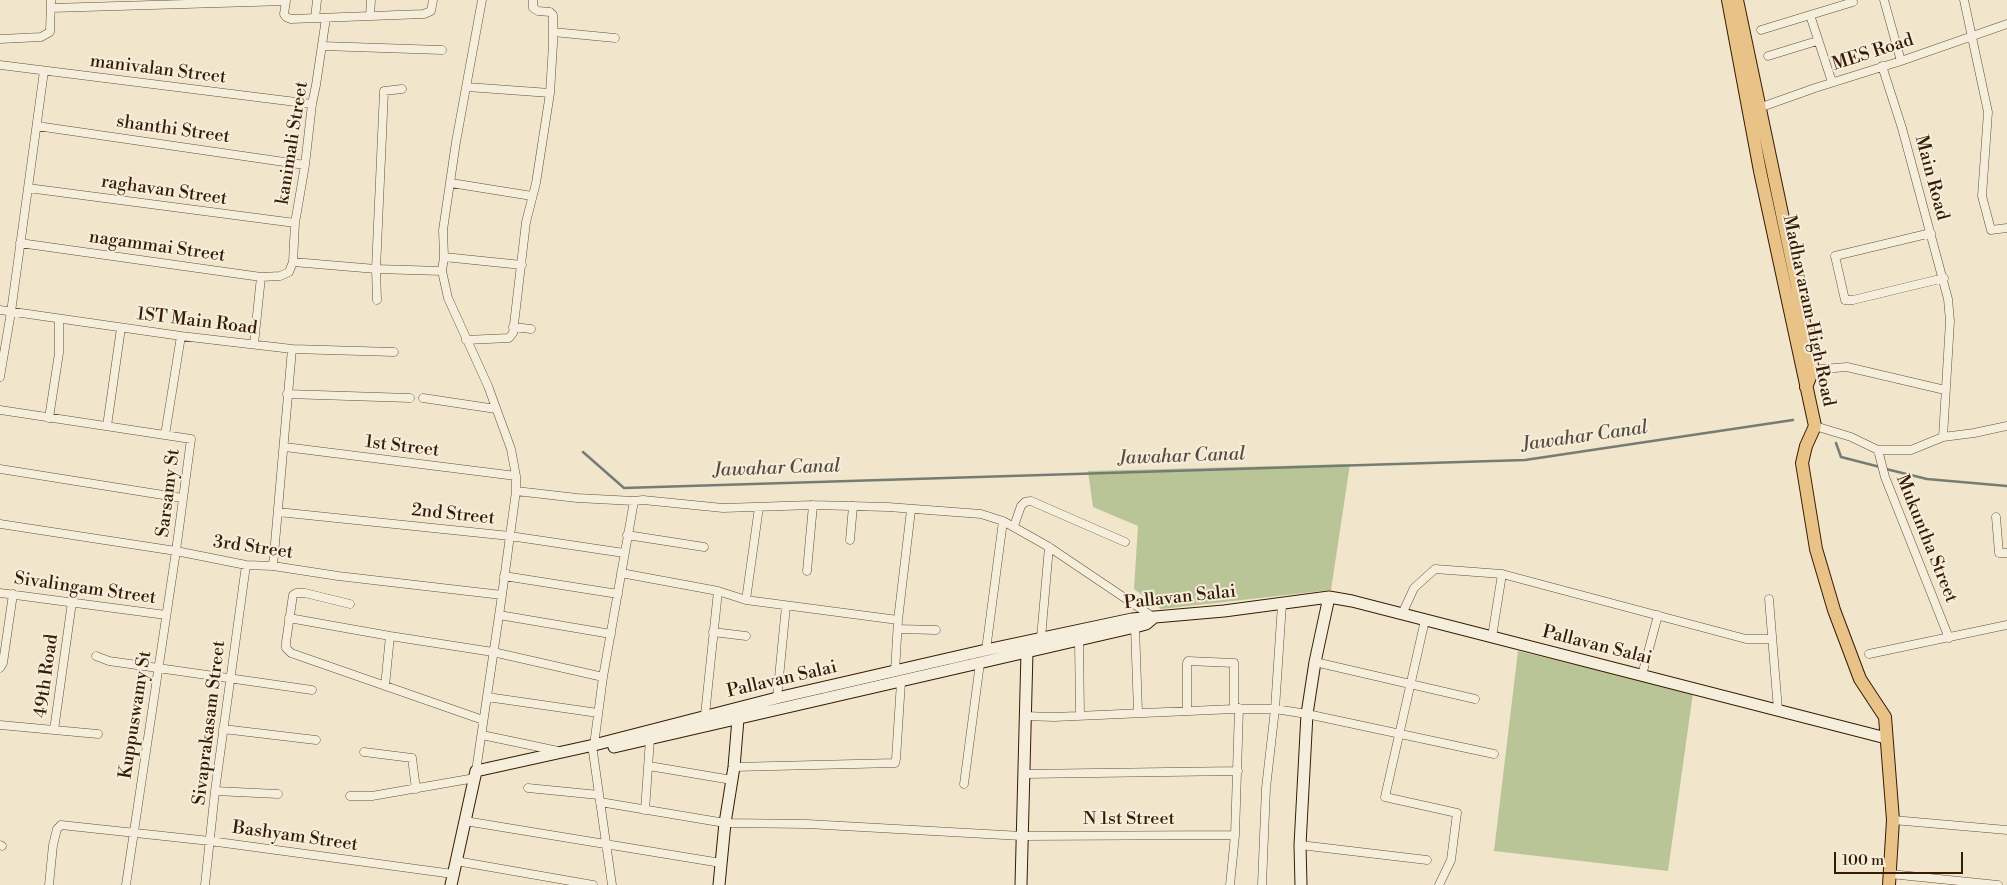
<!DOCTYPE html>
<style>
body{margin:0}
#map{position:relative;width:2007px;height:885px;overflow:hidden;background:#f1e5cb;font-family:"Libre Bodoni",serif}
canvas{display:block}
.scale{position:absolute;left:1834px;top:852px;width:129px;height:22px;box-sizing:border-box;border:2px solid #381b03;border-top:0;padding-left:6px;font-size:15px;line-height:18px;white-space:nowrap;color:#381b03;-webkit-text-stroke:4px #f6eedd;paint-order:stroke}
</style>
<div id="map">
<canvas width="2007" height="885"></canvas>
<div class="scale">100 m</div>
</div>
<script>
const c = document.querySelector('canvas').getContext('2d');
c.lineJoin = 'round';
function fillPath(path, color) {
  c.fillStyle = color;
  c.fill(path, 'evenodd');
}
function poly(rows) {
  const path = new Path2D();
  for (const r of rows) {
    path.moveTo(r[0], r[1]);
    for (let i = 2; i < r.length; i += 2) path.lineTo(r[i], r[i + 1]);
  }
  return path;
}
function trace(path, color, width, dash) {
  c.strokeStyle = color;
  c.lineWidth = width;
  c.lineCap = dash ? 'butt' : 'round';
  c.setLineDash(dash || []);
  c.stroke(path);
}
function label(font, color, halo, rows, align = 'center') {
  c.font = font + ' "Libre Bodoni",serif';
  c.lineWidth = 4;
  c.setLineDash([]);
  c.textBaseline = 'middle';
  c.strokeStyle = halo;
  c.fillStyle = color;
  for (const [text, x, y, turn = 0] of rows) {
    c.save();
    c.translate(x, y);
    c.rotate((+turn || 0) * Math.PI / 180);
    c.textAlign = isNaN(turn) ? turn : align;
    if (halo) c.strokeText(text, 0, 0);
    c.fillText(text, 0, 0);
    c.restore();
  }
}
fillPath(poly([
 [1350,464,1331,590,1161,609,1134,589,1138,526,1093,507,1088,471],
 [1518,651,1693,693,1668,871,1494,851]
]), '#bac597');
trace(poly([
 [1836,443,1841,457,1880,467],
 [583,452,624,488,1525,460,1793,420],
 [1886,469,1927,479,2007,486]
]), '#757c74', 2.5);
const street = poly([
 [1884,0,1901,61],
 [1964,0,1988,112,1982,196,1991,230,2007,228],
 [51,8,286,1,284,14,286,17,291,19,424,14,431,11,433,0],
 [1810,15,1832,82],
 [370,16,371,0],
 [315,18,317,0],
 [1761,30,1853,2],
 [553,32,615,38],
 [0,39,41,37,50,32,51,0],
 [322,46,442,50],
 [1768,56,1817,41],
 [0,65,312,104],
 [1882,66,1902,128,1948,299,1950,321,1943,437],
 [467,87,550,93],
 [1756,109,1815,88,1901,61,2007,24],
 [37,126,305,165],
 [451,183,532,196],
 [28,188,295,223],
 [1931,233,1835,256,1845,300,1853,300,1944,278],
 [20,243,261,277,280,276,289,272,293,262,295,223,305,165,312,104,316,85,326,18],
 [444,257,522,265],
 [293,262,376,269,442,271],
 [377,300,376,269,384,91,402,89],
 [0,310,181,336,292,349,273,566],
 [513,327,531,329],
 [466,340,509,338,513,333,526,222,536,183,550,93,553,44,553,15,550,12,538,11,533,8,533,0],
 [254,344,261,277],
 [292,349,394,352],
 [1810,370,1847,367,1945,390],
 [0,377,11,312,44,71],
 [287,394,410,398],
 [423,398,496,409],
 [0,410,191,439,176,551,126,885],
 [49,418,59,353,59,319],
 [107,426,121,328],
 [1815,426,1851,437,1878,450,1911,450,1943,437,1974,433,2007,426],
 [165,435,181,336],
 [285,447,516,476],
 [1878,450,1885,477,1949,638],
 [0,469,182,498],
 [516,491,577,498,634,501,643,500,723,508,813,505,888,507,981,514,1003,521,1049,547,1153,617],
 [278,512,510,536,624,553],
 [1996,517,1999,553,2007,553],
 [0,524,176,551,246,565,273,566,338,576,502,595],
 [1014,526,1021,506,1025,502,1031,501,1125,542],
 [627,535,704,547],
 [850,540,853,506],
 [807,571,813,505],
 [621,573,718,591,746,600,898,620],
 [504,576,618,594],
 [0,593,166,615],
 [1769,599,1778,710],
 [746,600,759,507],
 [350,604,305,593,296,593,293,595,286,642,286,648,291,653,483,720],
 [1402,614,1414,588,1435,569,1502,574,1746,639,1772,639],
 [499,615,611,634],
 [289,618,390,636],
 [1425,620,1385,797,1457,813,1451,860,1439,885],
 [1135,627,1138,712],
 [898,629,936,630],
 [713,632,746,636],
 [1492,637,1502,574],
 [1041,638,1049,547],
 [1079,640,1080,716],
 [986,650,1003,521],
 [1869,654,2007,625],
 [96,656,109,661,312,690],
 [1315,662,1475,699],
 [0,668,3,663,13,594],
 [895,672,898,620,911,510],
 [1642,675,1658,615],
 [385,686,390,636,493,652,603,677],
 [487,697,598,713],
 [777,698,786,606],
 [1187,711,1187,663,1188,661,1234,663,1234,709],
 [705,715,718,591],
 [1024,716,1054,717,1234,709,1275,709,1307,714,1494,754],
 [0,725,54,730,72,602],
 [223,729,316,740],
 [54,730,98,734],
 [482,735,558,751],
 [594,745,603,677,634,501],
 [364,752,412,758,416,789],
 [593,752,612,885],
 [649,766,732,780],
 [734,767,895,763,896,759,901,682],
 [476,771,502,595,516,491,516,476,511,449,488,386,448,298,442,271,444,257,443,230,456,142,482,0],
 [1024,774,1238,771],
 [964,784,980,663],
 [528,788,599,795],
 [215,791,278,794],
 [350,796,372,796,475,778],
 [600,802,725,823,807,824,1022,836,1235,835],
 [645,810,650,739],
 [1893,820,2007,830],
 [465,821,721,863],
 [0,845,2,846],
 [1300,845,1427,860],
 [456,861,593,885],
 [1890,874,1998,885],
 [49,885,53,845,57,829,61,825,210,841,453,874],
 [205,885,215,791,246,565],
 [1230,885,1235,835,1239,708],
 [1262,885,1266,788,1275,709,1282,604]
]);
const secondary = poly([
 [614,747,1135,627,1146,624,1152,619],
 [451,885,476,771,594,745,777,698,986,650,1132,619,1224,611,1329,597,1352,601,1886,738],
 [719,885,725,823,734,767,738,719],
 [1021,885,1027,652],
 [1301,885,1300,845,1307,714,1315,662,1329,597]
]);
const primary = poly([
 [1728,0,1760,171,1815,426,1806,446,1802,463,1816,549,1834,610,1860,679,1885,717,1893,820,1889,885],
 [1737,0,1797,285,1813,370,1806,387]
]);
trace(street, '#664e35', 9);
trace(secondary, '#381b03', 13);
trace(primary, '#381b03', 14);
trace(street, '#f6eedd', 8);
trace(secondary, '#f6eedd', 11);
trace(primary, '#e8c286', 12);
label('18px', '#381b03', '#f6eedd', [
 ["MES Road",1873,53,-18],
 ["manivalan Street",158,70,7],
 ["shanthi Street",173,130,8],
 ["kanimali Street",293,143,-81],
 ["Main Road",1931,178,75],
 ["raghavan Street",164,191,8],
 ["nagammai Street",157,247,8],
 ["Madhavaram High Road",1808,311,78],
 ["1ST Main Road",197,322,7],
 ["1st Street",402,447,7],
 ["Sarsamy St",169,493,-83],
 ["2nd Street",453,515,6],
 ["Mukuntha Street",1926,539,68],
 ["3rd Street",253,548,8],
 ["Sivalingam Street",85,589,8],
 ["Pallavan Salai",1180,598,-6],
 ["Pallavan Salai",1597,646,14],
 ["49th Road",47,676,-82],
 ["Pallavan Salai",782,680,-13],
 ["Kuppuswamy St",136,715,-81],
 ["Sivaprakasam Street",210,723,-83],
 ["N 1st Street",1129,820],
 ["Bashyam Street",295,837,8]
]);
label('italic 19px', '#574c3c', '#f6eedd', [
 ["Jawahar Canal",1585,437,-8],
 ["Jawahar Canal",1182,457,-2],
 ["Jawahar Canal",777,469,-2]
]);
</script>
